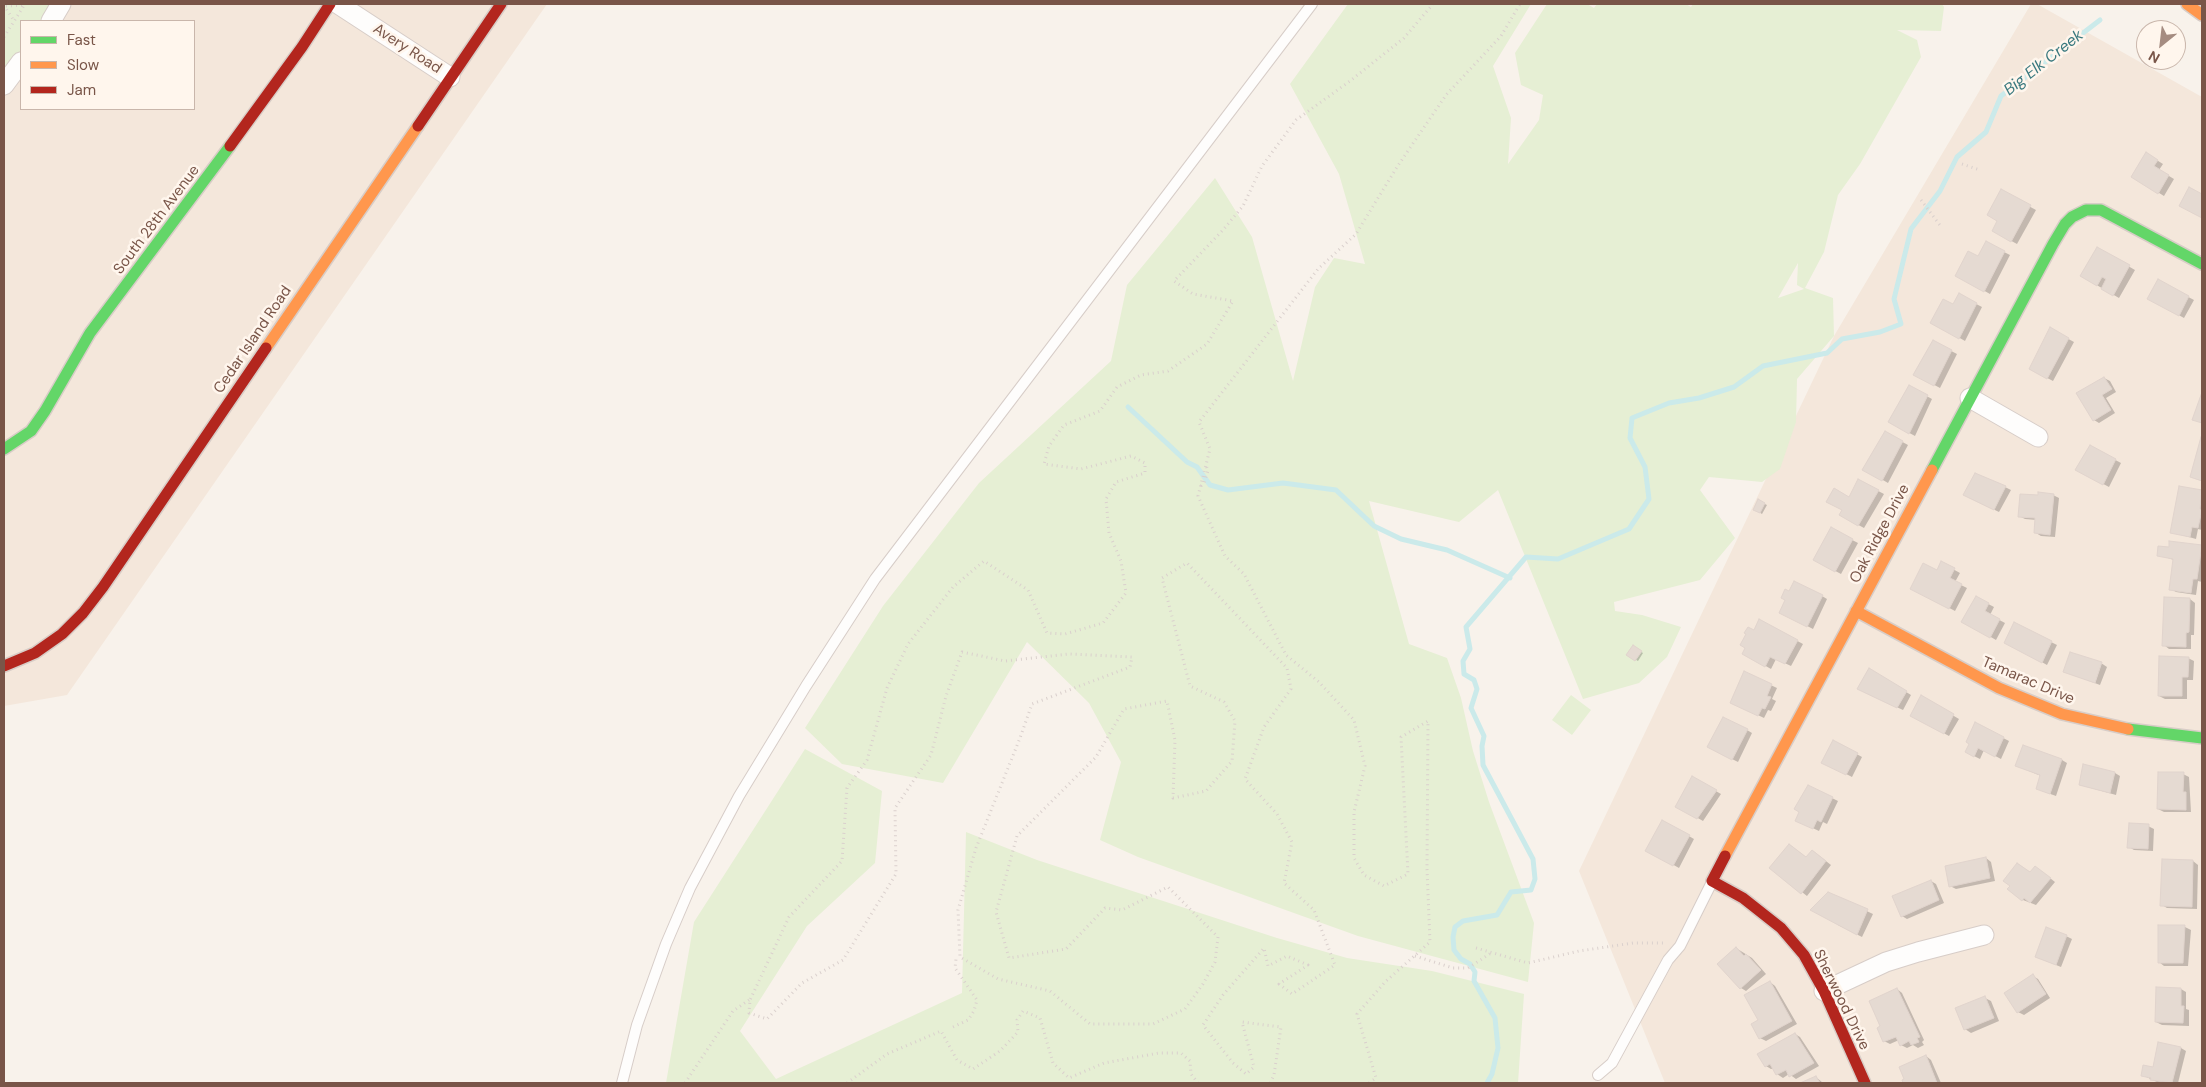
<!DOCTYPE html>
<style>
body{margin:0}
#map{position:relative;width:2206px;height:1087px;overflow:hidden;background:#f8f2eb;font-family:"DM Sans",sans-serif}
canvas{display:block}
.frame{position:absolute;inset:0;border:5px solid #795548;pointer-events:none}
.legend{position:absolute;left:20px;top:20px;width:175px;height:90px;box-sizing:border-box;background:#fff6ed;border:1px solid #c9b6ab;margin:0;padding:6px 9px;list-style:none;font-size:15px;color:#795548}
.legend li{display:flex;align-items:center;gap:10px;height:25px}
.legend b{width:25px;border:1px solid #c9b6ab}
.north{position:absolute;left:2136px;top:20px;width:50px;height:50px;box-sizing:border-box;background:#fff6ed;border:1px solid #c9b6ab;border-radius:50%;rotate:209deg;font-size:14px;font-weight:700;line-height:20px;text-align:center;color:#795548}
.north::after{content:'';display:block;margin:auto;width:18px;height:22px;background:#a58c81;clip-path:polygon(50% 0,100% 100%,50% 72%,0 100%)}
</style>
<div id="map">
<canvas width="2206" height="1087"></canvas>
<div class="frame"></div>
<ul class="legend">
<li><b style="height:6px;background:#63d668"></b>Fast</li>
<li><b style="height:6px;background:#ff974d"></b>Slow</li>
<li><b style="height:6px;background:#b3261e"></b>Jam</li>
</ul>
<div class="north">N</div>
</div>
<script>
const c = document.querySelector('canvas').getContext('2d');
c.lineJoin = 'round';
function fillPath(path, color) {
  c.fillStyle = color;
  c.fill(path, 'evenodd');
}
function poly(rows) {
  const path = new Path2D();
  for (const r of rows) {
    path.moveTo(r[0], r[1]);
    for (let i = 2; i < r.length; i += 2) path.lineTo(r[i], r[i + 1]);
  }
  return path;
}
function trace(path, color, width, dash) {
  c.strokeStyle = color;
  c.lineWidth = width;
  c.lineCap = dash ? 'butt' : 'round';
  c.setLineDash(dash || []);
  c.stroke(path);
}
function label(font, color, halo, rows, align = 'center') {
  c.font = font + ' "DM Sans",sans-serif';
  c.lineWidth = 5;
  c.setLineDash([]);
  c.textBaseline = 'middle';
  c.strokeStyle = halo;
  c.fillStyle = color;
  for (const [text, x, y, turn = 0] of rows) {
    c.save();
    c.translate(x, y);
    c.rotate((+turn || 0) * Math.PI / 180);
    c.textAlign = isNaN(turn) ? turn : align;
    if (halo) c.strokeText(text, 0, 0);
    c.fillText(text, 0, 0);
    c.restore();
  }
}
fillPath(poly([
 [4,4,547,4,67,695,4,706],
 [21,21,194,21,194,109,21,109],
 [2031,4,2037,4,2202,97,2202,1083,1665,1083,1579,871,1834,336]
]), '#f4e7db');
fillPath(poly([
 [4,4,53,4,42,21,21,21,21,54,4,76],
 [1348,4,1531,4,1493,66,1511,118,1508,164,1539,120,1543,95,1521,85,1515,53,1547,4,1587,4,1594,8,1597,4,1686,4,1691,7,1693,4,1942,4,1944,7,1941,31,1897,30,1917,40,1921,57,1860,164,1838,195,1824,252,1805,288,1833,298,1834,336,1797,379,1796,422,1780,469,1762,482,1709,477,1700,490,1735,538,1700,580,1614,602,1615,611,1642,615,1681,627,1667,657,1639,683,1583,699,1498,490,1459,522,1369,501,1409,644,1447,658,1461,698,1473,751,1489,802,1534,923,1528,982,1358,936,1138,857,1100,840,1121,762,1089,703,1027,642,943,783,842,764,805,728,883,606,979,483,1111,361,1127,285,1215,178,1252,237,1293,381,1315,287,1334,258,1365,264,1339,174,1290,84],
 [1798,263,1797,285,1804,289,1778,298],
 [1571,695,1591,710,1572,735,1552,720],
 [805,749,882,791,875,863,807,926,740,1031,776,1079,962,993,966,832,1037,860,1277,938,1347,958,1432,971,1524,994,1518,1083,666,1083,694,922]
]), '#e6efd4');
fillPath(poly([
 [2147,154,2163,164,2159,170,2174,179,2164,196,2133,177],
 [2001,191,2036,210,2017,244,1993,231,1999,220],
 [1986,243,2010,255,1990,294,1956,275,1978,258],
 [2097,248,2135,270,2119,298,2081,276],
 [2158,281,2194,300,2184,318,2149,299],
 [1959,295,1982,307,1965,341,1932,322,1953,306],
 [2050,329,2074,342,2053,381,2030,369],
 [1934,342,1957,354,1940,388,1914,374],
 [2104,378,2110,381,2116,392,2106,398,2115,413,2099,423,2094,420],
 [1910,387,1932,399,1915,436,1889,422],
 [1886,433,1908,445,1888,483,1864,469],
 [2202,439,2202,481,2191,477],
 [2091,447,2121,463,2109,487,2077,470],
 [1859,481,1884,494,1864,528,1840,515],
 [2005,487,2011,490,1999,512,1970,498],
 [2180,487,2202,492,2202,530,2198,529,2196,539,2171,532],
 [2021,495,2053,495,2059,498,2055,537,2041,536,2036,533,2037,520,2025,519,2019,516],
 [1758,501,1767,505,1762,514,1754,509],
 [1831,529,1858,543,1841,574,1815,560],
 [2202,547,2202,582,2198,581,2196,595,2176,592,2171,589,2174,560,2159,555,2170,548],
 [1942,563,1960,573,1955,582,1967,588,1955,611,1912,588,1937,572],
 [1822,596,1827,599,1813,629,1786,615],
 [1977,598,1994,607,1990,615,2005,623,1996,640,1963,621],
 [2190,599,2195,603,2194,635,2191,635,2191,649,2169,649,2164,645],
 [1760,621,1803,644,1791,666,1776,659,1771,669,1743,653],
 [2015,624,2057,645,2047,665,2006,642],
 [1633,647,1643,653,1638,661,1628,655],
 [2188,658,2194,661,2193,680,2187,680,2187,699,2165,699,2159,696],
 [2101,663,2107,667,2100,685,2065,672],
 [1869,669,1911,695,1903,710,1864,692],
 [1745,673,1777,688,1772,699,1776,701,1771,711,1768,710,1764,718,1737,705],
 [1922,697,1959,719,1949,736,1912,716],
 [1976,724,2009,741,2001,759,1984,750,1980,759,1972,755],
 [1747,730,1752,733,1738,762,1714,750],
 [1833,741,1862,757,1852,777,1823,762],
 [2062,760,2067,763,2056,796,2042,791,2041,776,2017,766],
 [2115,773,2120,776,2116,795,2080,785],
 [2183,774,2189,777,2191,812,2164,812,2158,809],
 [1693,778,1721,794,1703,821,1677,806],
 [1832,798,1838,801,1827,824,1823,822,1819,831,1802,823],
 [1663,821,1694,839,1679,868,1647,850],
 [2148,826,2154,829,2153,851,2134,850,2129,847],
 [1790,845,1807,858,1813,851,1831,865,1807,896,1771,868],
 [1986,858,1991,862,1995,881,1956,889,1950,886],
 [2193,861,2198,865,2197,909,2167,908,2162,905],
 [2018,864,2031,873,2041,871,2055,882,2036,905,2023,900],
 [1931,881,1936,884,1944,903,1907,919,1902,916],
 [1828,893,1873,914,1862,937,1838,925],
 [2159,926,2185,927,2191,930,2188,966,2164,966,2159,962],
 [2066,936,2072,939,2061,967,2036,957],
 [1736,948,1752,958,1766,974,1746,991,1741,988],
 [2033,976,2038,979,2050,998,2024,1015,2018,1012],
 [1770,982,1775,986,1797,1024,1766,1041,1760,1038],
 [1897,989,1902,993,1924,1040,1922,1042,1924,1045,1918,1048,1913,1045,1907,1048,1901,1045,1899,1040,1890,1044,1884,1041],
 [2181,989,2186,992,2186,1009,2189,1010,2189,1026,2162,1025,2156,1022],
 [1985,998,1991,1001,1999,1021,1971,1033,1965,1029],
 [1795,1034,1800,1037,1819,1066,1796,1079,1789,1074,1783,1078,1777,1074,1774,1068,1771,1069,1766,1066],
 [2181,1048,2186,1051,2178,1083,2157,1082,2142,1075],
 [1926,1056,1931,1060,1941,1083,1905,1083,1904,1081],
 [1816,1077,1823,1083,1803,1083]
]), '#0003');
trace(poly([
 [1128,407,1187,462,1197,467,1210,485,1228,490,1283,483,1336,490,1374,526,1401,539,1447,550,1510,578],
 [1487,1083,1492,1074,1498,1048,1495,1018,1474,981,1475,972,1470,964,1461,959,1454,950,1453,937,1455,927,1463,921,1497,915,1511,892,1531,890,1535,879,1533,859,1483,765,1482,746,1484,736,1471,708,1477,689,1474,680,1464,674,1463,661,1470,649,1466,627,1526,557,1558,559,1629,529,1649,499,1645,467,1630,438,1632,418,1669,403,1699,398,1734,387,1763,366,1827,353,1842,339,1880,332,1901,324,1894,299,1911,229,1940,191,1957,157,1986,132,2001,96,2100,20]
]), '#cbeaea', 5);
const building = poly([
 [2146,152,2158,160,2154,166,2169,175,2158,194,2131,177,2146,152],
 [2189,187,2202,194,2202,218,2179,206,2189,187],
 [2001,189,2031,205,2011,242,1992,231,1997,221,1987,215,2001,189],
 [1986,241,2005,251,1984,292,1955,276,1968,251,1978,256,1986,241],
 [2097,247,2130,265,2113,296,2101,289,2106,279,2102,277,2097,286,2080,276,2097,247],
 [2158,279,2189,296,2179,316,2147,299,2158,279],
 [1959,293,1977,303,1959,339,1930,323,1943,299,1953,304,1959,293],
 [2050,327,2069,338,2047,379,2029,369,2050,327],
 [1933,340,1952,350,1934,386,1913,375,1933,340],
 [2104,377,2112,389,2102,395,2111,410,2093,421,2076,393,2104,377],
 [1909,385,1928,395,1909,434,1888,422,1909,385],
 [2201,395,2202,396,2202,423,2192,420,2201,395],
 [1885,431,1903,441,1882,481,1862,470,1885,431],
 [2201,437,2202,437,2202,481,2190,477,2201,437],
 [2090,445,2116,459,2103,485,2075,470,2090,445],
 [1975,473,2006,486,1994,510,1963,495,1975,473],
 [1858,479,1879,490,1858,526,1839,515,1842,510,1826,502,1834,488,1849,497,1858,479],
 [2179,486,2202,490,2200,509,2202,510,2198,528,2192,527,2190,537,2170,533,2179,486],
 [2038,492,2054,494,2050,535,2034,533,2035,518,2018,517,2020,494,2038,495,2038,492],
 [1758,499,1765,503,1760,513,1753,510,1758,499],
 [1831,527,1853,539,1835,572,1813,560,1831,527],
 [2169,541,2202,545,2197,579,2193,579,2191,593,2169,590,2173,559,2157,556,2158,546,2169,547,2169,541],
 [1941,561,1955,568,1950,578,1962,584,1949,609,1910,589,1923,563,1937,570,1941,561],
 [1794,581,1823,595,1807,627,1779,613,1785,600,1781,598,1785,589,1789,591,1794,581],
 [1976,596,1989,603,1985,611,2000,619,1990,638,1961,622,1976,596],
 [2164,597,2190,598,2189,632,2186,633,2186,647,2162,646,2164,597],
 [1759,619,1798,640,1785,664,1770,657,1765,667,1742,654,1745,648,1740,645,1746,634,1744,633,1748,627,1754,630,1759,619],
 [2014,622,2052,641,2042,663,2004,643,2014,622],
 [1633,645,1642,651,1635,661,1626,655,1633,645],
 [2070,652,2102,662,2095,683,2063,672,2070,652],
 [2159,656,2189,657,2188,677,2182,677,2182,696,2158,696,2159,656],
 [1869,668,1907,691,1897,708,1857,689,1869,668],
 [1744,671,1772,684,1767,696,1771,697,1765,709,1762,708,1758,716,1730,703,1744,671],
 [1921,695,1954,714,1944,734,1910,716,1921,695],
 [1723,717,1748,729,1732,760,1707,747,1723,717],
 [1975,722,2004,737,1995,757,1978,748,1974,757,1965,752,1969,744,1966,742,1975,722],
 [1833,740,1858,753,1846,775,1821,763,1833,740],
 [2023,745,2062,759,2050,794,2036,789,2040,775,2015,766,2023,745],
 [2083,764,2115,772,2110,793,2079,785,2083,764],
 [2158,772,2184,772,2183,792,2186,792,2186,810,2157,809,2158,772],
 [1692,776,1717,790,1697,819,1675,807,1692,776],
 [1808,785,1833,797,1821,822,1817,820,1813,829,1795,821,1799,812,1794,809,1808,785],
 [1662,820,1690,835,1673,866,1645,851,1662,820],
 [2129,823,2149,824,2148,849,2127,848,2129,823],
 [1789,844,1806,857,1812,850,1826,861,1801,894,1769,868,1789,844],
 [1986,857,1990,878,1949,887,1945,866,1986,857],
 [2162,859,2193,860,2192,907,2160,906,2162,859],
 [2017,863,2030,872,2035,866,2051,878,2030,903,2024,898,2022,901,2007,889,2010,886,2003,881,2017,863],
 [1931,880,1939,900,1901,917,1892,896,1931,880],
 [1828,892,1868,909,1857,935,1810,910,1828,892],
 [2158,925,2185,925,2183,963,2158,963,2158,925],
 [2046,927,2067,935,2056,965,2035,957,2046,927],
 [1736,947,1744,956,1746,954,1761,970,1740,989,1717,964,1736,947],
 [2033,974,2046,994,2017,1013,2004,993,2033,974],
 [1770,981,1792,1021,1759,1039,1751,1024,1758,1020,1744,995,1770,981],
 [2156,987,2181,988,2181,1006,2184,1006,2183,1023,2155,1022,2156,987],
 [1897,988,1920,1037,1917,1038,1919,1042,1911,1045,1909,1041,1900,1046,1896,1037,1883,1042,1877,1028,1880,1026,1869,1001,1897,988],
 [1985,996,1994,1018,1964,1030,1955,1008,1985,996],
 [1795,1033,1814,1063,1789,1077,1786,1070,1776,1075,1770,1064,1765,1067,1757,1054,1795,1033],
 [2158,1042,2181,1047,2172,1083,2150,1080,2151,1078,2141,1076,2143,1065,2153,1067,2158,1042],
 [1926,1055,1937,1083,1903,1083,1902,1080,1904,1079,1899,1067,1926,1055],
 [1816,1076,1820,1083,1800,1083,1816,1076]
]);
fillPath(building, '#e5dad2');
trace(building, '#e1d4cd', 1);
const lane = poly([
 [1598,1075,1612,1063,1668,960,1680,946,1712,882],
 [622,1083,637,1025,666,944,690,888,739,796,806,686,875,579,1312,4]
]);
const street = poly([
 [338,4,450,77],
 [51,21,61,4],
 [4,85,21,62],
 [1970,398,2038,437],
 [1824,991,1886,962,1918,952,1984,935]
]);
const fast = poly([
 [4,449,31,431,45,411,90,333,230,146],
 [1932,470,2053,244,2065,224,2072,217,2086,210,2101,210,2202,264],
 [2128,729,2202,738]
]);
const slow = poly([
 [2187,4,2202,15],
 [266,348,418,126],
 [1856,611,1999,688,2062,714,2128,729],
 [1725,856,1932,470]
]);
const jam = poly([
 [418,126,501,4],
 [230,146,302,47,330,4],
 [4,666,35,653,62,634,83,613,103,587,266,348],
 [1725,856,1712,881,1743,898,1781,928,1804,955,1824,991,1865,1083]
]);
trace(lane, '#d7cdc8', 12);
trace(street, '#d7cdc8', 21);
trace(fast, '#d8cdc7', 14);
trace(slow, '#d8cdc7', 14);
trace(jam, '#d8cdc7', 14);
trace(poly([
 [4,5,14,21],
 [6,6,24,5],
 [4,37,25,4],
 [1962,164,1980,170],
 [1921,200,1942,228],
 [1201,486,1204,483,1208,471,1206,465],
 [1476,948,1528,963,1579,951,1633,943,1666,943],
 [1415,956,1453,968,1468,968,1491,953],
 [953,1027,968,1020,974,1011,977,1000,955,968,956,959],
 [685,1083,733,1011,749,1000],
 [847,1083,887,1054,941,1031,957,1060,973,1069,1000,1051,1018,1032,1017,1020,1023,1011,1040,1018,1053,1063,1069,1078,1104,1063,1159,1053,1181,1053,1190,1061,1191,1074,1198,1083],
 [1270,1083,1274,1075,1281,1027,1242,1022,1254,1067,1246,1074,1233,1063,1203,1025,1223,995,1264,948,1268,966,1287,956,1308,965,1279,984,1292,994,1335,965,1314,910,1284,883,1292,842,1277,814,1245,779,1264,727,1291,689,1287,668,1187,563,1162,578,1190,686,1224,702,1235,721,1232,761,1206,791,1173,798,1175,740,1167,701,1124,709,1096,757,1017,836,996,912,1009,958,1066,949,1105,908,1122,910,1168,887,1218,937,1215,962,1203,984,1185,1009,1153,1024,1090,1024,1050,991,998,979,960,957,958,910,976,848,1020,738,1032,704,1130,667,1132,657,1069,654,1005,661,962,652,946,696,931,755,895,808,896,874,843,960,802,983,767,1019,749,1013,750,1000,789,917,842,861,847,788,867,760,887,688,908,644,953,587,984,561,1028,590,1047,633,1065,634,1103,623,1126,593,1121,561,1109,533,1106,499,1116,482,1145,473,1145,463,1131,456,1081,469,1044,464,1049,446,1064,425,1100,411,1117,387,1141,375,1168,371,1207,344,1233,301,1193,294,1174,281,1223,230,1243,206,1262,166,1296,120,1350,81,1404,38,1433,4],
 [1369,1083,1376,1078,1357,1014,1385,982,1430,942,1427,869,1428,721,1401,737,1408,874,1384,886,1364,875,1354,858,1354,812,1365,766,1354,720,1319,682,1286,655,1244,574,1225,556,1198,496,1210,449,1199,422,1318,269,1356,234,1397,167,1446,95,1501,36,1520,4]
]), '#dad0cd', 3, [1, 4]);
trace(lane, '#fefdfc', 10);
trace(street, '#fefdfc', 19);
trace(fast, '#63d668', 11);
trace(slow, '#ff974d', 11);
trace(jam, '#b3261e', 11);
label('15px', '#795548', '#fff6ed', [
 ["Avery Road",407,49,33],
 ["South 28th Avenue",157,220,-53],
 ["Cedar Island Road",253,340,-56],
 ["Oak Ridge Drive",1880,534,-62],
 ["Tamarac Drive",2028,681,23],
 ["Sherwood Drive",1841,1000,64]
]);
label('italic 16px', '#3a797f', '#fff6ed', [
 ["Big Elk Creek",2044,63,-38]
]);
</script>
